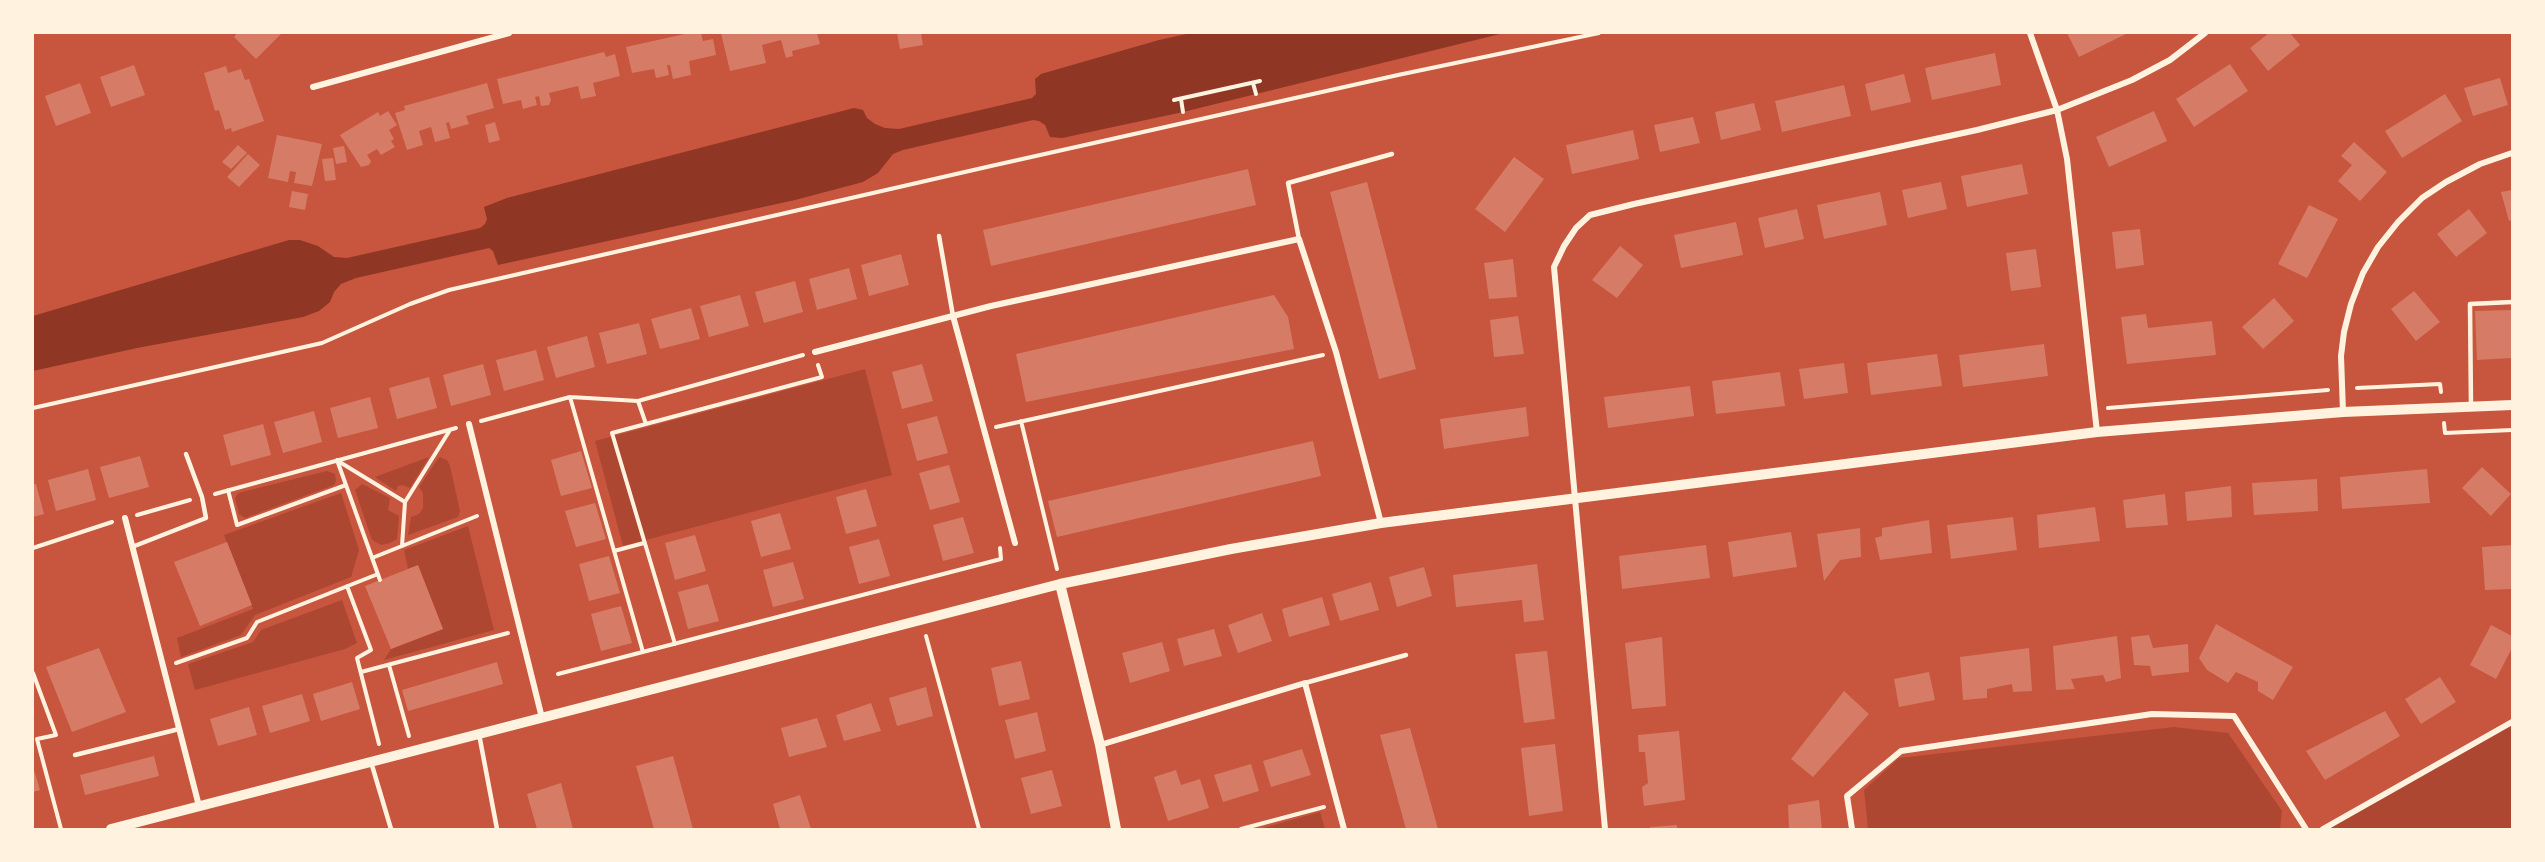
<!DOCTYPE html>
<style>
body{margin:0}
#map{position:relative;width:2545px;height:862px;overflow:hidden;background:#c8553d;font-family:"Fira Sans Condensed",sans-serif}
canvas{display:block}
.frame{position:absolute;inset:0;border:34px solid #fff3e0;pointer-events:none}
</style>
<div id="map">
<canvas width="2545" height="862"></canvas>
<div class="frame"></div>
</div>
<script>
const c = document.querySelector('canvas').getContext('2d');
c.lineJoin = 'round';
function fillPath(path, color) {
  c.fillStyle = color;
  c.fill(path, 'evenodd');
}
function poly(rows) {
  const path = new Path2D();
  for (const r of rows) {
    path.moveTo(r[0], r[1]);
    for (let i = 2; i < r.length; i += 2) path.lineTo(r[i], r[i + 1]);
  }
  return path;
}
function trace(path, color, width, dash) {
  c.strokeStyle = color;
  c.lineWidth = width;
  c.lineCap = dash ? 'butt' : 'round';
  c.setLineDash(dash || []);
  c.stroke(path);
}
fillPath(poly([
 [865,369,892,475,623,546,595,441],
 [429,457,410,488,403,485,398,486,396,491,375,477],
 [439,457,447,460,450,466,460,511,458,517,408,535,411,517,419,514,423,508,423,493,419,487],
 [327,471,335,474,336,481,334,485,245,518,239,514,235,498,238,493],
 [362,484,390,498,388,510,399,516,397,539,390,543,381,545,372,540,355,490],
 [341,493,359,550,351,577,255,615,241,635,181,657,177,638,253,609,224,535],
 [468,526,494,630,384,660,391,649,443,629,418,566,408,569,404,550],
 [342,600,357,643,345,649,195,690,188,664,253,642,261,630],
 [2512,722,2512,829,2323,829],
 [2174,727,2228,733,2282,811,2280,829,1868,829,1864,790,1899,758],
 [1320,812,1325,829,1259,829]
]), '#ae4732');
fillPath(poly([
 [1191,33,1504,33,1183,112,1062,138,1050,137,1045,125,1039,121,1033,120,903,150,893,154,878,173,863,182,795,200,498,265,493,251,489,248,356,278,341,284,334,292,330,302,319,311,303,317,137,348,33,371,33,316,289,240,300,240,318,246,334,257,347,258,480,228,485,224,487,219,484,207,507,198,854,108,863,110,867,118,875,124,885,128,899,129,1032,98,1036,94,1035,79,1041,74,1159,40]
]), '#8f3625');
fillPath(poly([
 [237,33,282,33,256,59,234,37],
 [689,33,701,33,703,41,713,39,716,55,689,61,691,75,673,79,670,65,667,65,669,75,656,78,654,69,632,73,626,47],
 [721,33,817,33,820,44,792,51,793,56,786,58,781,40,762,45,766,63,730,71],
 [897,33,921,33,923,45,900,49],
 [2067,33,2128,33,2079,57],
 [2269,33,2290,33,2300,45,2268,71,2250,48],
 [604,52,606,57,615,54,620,76,593,83,596,96,581,99,578,86,549,93,551,100,549,105,541,106,539,96,535,97,537,105,523,109,521,100,503,104,497,79],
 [1995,53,2001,85,1932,100,1925,68],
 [2230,64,2248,91,2194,127,2176,99],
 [134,65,145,95,111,107,100,77],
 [226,66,228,73,241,69,245,80,249,79,264,121,232,132,231,128,225,130,219,110,215,111,204,73],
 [1904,74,1911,102,1871,111,1865,84],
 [2500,78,2508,105,2473,116,2464,88],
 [80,83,91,113,56,126,45,96],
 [487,83,494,108,466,116,469,124,451,129,449,122,446,123,450,138,435,142,431,127,419,131,423,145,407,150,395,113,405,110,404,106],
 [1844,85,1851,116,1782,132,1775,101],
 [2445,94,2462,121,2402,158,2385,131],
 [1754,103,1761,130,1721,140,1715,112],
 [388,111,397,125,389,130,394,139,391,141,395,147,381,155,377,149,367,155,371,161,369,165,361,167,340,135,378,112,380,116],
 [2154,111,2167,141,2109,167,2096,137],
 [1693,117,1700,143,1660,152,1654,125],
 [495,122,500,140,489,143,485,125],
 [1633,130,1639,159,1572,174,1566,145],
 [277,135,322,144,312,186,294,183,296,172,290,171,288,182,268,178],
 [2354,142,2387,172,2360,201,2338,181,2352,165,2341,156],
 [238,145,247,153,231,169,222,162],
 [344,146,347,162,336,164,333,148],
 [248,154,260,165,239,187,227,177],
 [1514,157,1544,179,1505,232,1475,209],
 [333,158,336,180,325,181,322,159],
 [2022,164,2028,194,1967,207,1961,176],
 [1248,169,1256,205,991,266,983,230],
 [1367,182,1416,369,1379,379,1330,192],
 [1941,182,1947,209,1908,218,1902,190],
 [2512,190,2512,220,2509,221,2501,192],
 [292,191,308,194,305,210,289,207],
 [1880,192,1887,225,1824,239,1817,205],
 [2309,205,2338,219,2307,278,2278,264],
 [1797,209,1804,239,1765,248,1758,218],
 [2469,209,2487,233,2456,257,2437,234],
 [1736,222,1743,255,1681,268,1674,235],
 [2140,229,2144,265,2116,269,2112,232],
 [1620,246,1643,265,1617,298,1592,280],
 [2036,249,2041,287,2011,291,2006,253],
 [901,254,909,285,869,296,861,265],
 [1513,259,1517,297,1489,299,1484,263],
 [849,268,857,299,817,310,809,279],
 [795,281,803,312,764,323,755,292],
 [2414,291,2440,322,2416,341,2391,309],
 [740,295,749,326,709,337,700,306],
 [1274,295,1288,317,1294,349,1026,402,1016,354],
 [2274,298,2294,321,2263,349,2242,327],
 [691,308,700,339,660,349,651,319],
 [2512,310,2512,358,2477,360,2475,311],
 [2146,314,2148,328,2212,321,2216,355,2127,364,2121,317],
 [1518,316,1524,354,1494,357,1490,320],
 [639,323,647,354,607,364,599,333],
 [587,336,595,367,556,378,547,347],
 [2044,344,2048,376,1963,387,1959,355],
 [536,350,544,380,504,391,496,360],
 [1937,354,1942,386,1871,395,1867,363],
 [1844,363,1848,393,1804,399,1799,369],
 [483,364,491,395,451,406,443,375],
 [922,364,933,401,902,409,892,372],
 [1780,372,1785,406,1716,414,1712,381],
 [429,377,437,408,397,419,389,388],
 [1690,386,1694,416,1608,428,1604,397],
 [370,397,378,428,338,438,330,408],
 [1526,407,1529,436,1444,449,1440,419],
 [314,411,322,442,283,453,274,422],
 [937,416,948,453,917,461,907,424],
 [263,424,271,455,231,466,223,435],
 [1313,441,1321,476,1057,537,1048,501],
 [581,451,592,488,561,496,551,460],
 [140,456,149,487,109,498,100,467],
 [949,465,960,502,930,510,919,473],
 [2482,467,2511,494,2491,516,2462,488],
 [88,469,96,500,56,511,48,480],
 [2427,469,2430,503,2342,509,2340,477],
 [2317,479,2318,511,2254,515,2252,483],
 [33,484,36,484,44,514,33,517],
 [2231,486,2232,517,2187,521,2185,492],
 [866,489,877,526,846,534,836,497],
 [2165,494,2168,525,2126,528,2123,500],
 [595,503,606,539,576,547,565,511],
 [2095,507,2100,541,2039,548,2037,515],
 [780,513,791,549,761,557,751,521],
 [963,517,974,553,943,561,933,525],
 [2013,517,2017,550,1951,559,1947,525],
 [1929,520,1932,553,1880,560,1875,538,1882,536,1882,528],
 [1860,528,1861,557,1840,560,1824,581,1817,534],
 [1791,532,1797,567,1733,577,1728,542],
 [695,535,706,571,675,580,665,543],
 [879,539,890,576,859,584,849,547],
 [227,542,252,605,200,626,174,562],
 [1706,545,1710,578,1622,589,1619,556],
 [2512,545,2512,589,2485,590,2482,547],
 [609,556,620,593,589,601,579,564],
 [793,562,804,599,773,607,763,570],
 [1537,564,1544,620,1524,622,1522,600,1456,607,1453,575],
 [418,565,443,629,391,649,365,586],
 [1424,567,1432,596,1397,607,1389,577],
 [1371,582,1379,610,1340,621,1332,594],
 [708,584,719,621,688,629,678,592],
 [1322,597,1330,625,1289,637,1282,609],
 [621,606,632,643,601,651,591,614],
 [1262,613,1272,641,1238,653,1228,625],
 [2216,624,2293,667,2273,700,2258,691,2258,682,2236,672,2228,683,2207,670,2199,658],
 [2491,625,2512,636,2512,648,2496,679,2470,665],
 [1214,629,1222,656,1184,666,1177,639],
 [2149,635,2153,648,2188,644,2189,672,2152,676,2150,666,2134,665,2131,637],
 [2117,636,2121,678,2106,682,2103,675,2071,679,2075,689,2056,690,2053,646],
 [1662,637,1666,706,1632,709,1625,643],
 [1162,642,1170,671,1130,683,1122,653],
 [99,648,126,712,72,732,46,667],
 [2029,648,2032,691,2013,692,2012,684,1987,689,1987,698,1963,700,1960,657],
 [1547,651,1555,719,1524,723,1515,654],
 [1021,661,1030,699,999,706,991,668],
 [497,662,503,684,408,711,402,690],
 [1929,672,1935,700,1899,707,1894,679],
 [2440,677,2456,702,2421,724,2405,699],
 [352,682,360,709,321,721,313,694],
 [926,687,933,716,897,726,889,698],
 [1844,691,1869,714,1813,777,1791,759],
 [302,694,310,721,270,733,262,706],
 [871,703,881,731,844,741,836,715],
 [249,707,257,735,218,746,210,719],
 [2385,711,2400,736,2325,780,2306,751],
 [1037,712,1046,751,1015,759,1005,720],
 [817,718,827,747,789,757,781,728],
 [1410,728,1438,829,1406,829,1380,735],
 [1679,731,1685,800,1644,806,1642,787,1648,783,1645,752,1639,752,1638,735],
 [1555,744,1563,811,1529,816,1521,748],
 [1302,749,1311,775,1271,787,1263,761],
 [154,756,159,776,85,795,80,775],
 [673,756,693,829,654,829,636,766],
 [1251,764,1259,791,1223,802,1214,775],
 [33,767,40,790,33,792],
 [1052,770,1062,806,1031,814,1021,778],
 [1176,770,1181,785,1200,779,1209,808,1168,821,1154,777],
 [561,783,573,829,537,829,527,794],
 [800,795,811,829,780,829,773,804],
 [1819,800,1822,829,1789,829,1788,805],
 [1677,825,1677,829,1650,829,1650,827]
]), '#d67c66');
trace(poly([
 [1253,83,1256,94],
 [1181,99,1183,112],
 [1174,100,1260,81],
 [2357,388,2440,384,2441,392],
 [570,397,643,652],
 [638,401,646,424],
 [33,408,322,343,410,304,449,290,991,166,1398,75,1599,33],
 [2108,408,2328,390],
 [481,421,570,397,638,401,803,355],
 [1021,421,1057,569],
 [2444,423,2445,433,2512,430],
 [996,427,1323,355],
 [337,460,380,580],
 [338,461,405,502],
 [228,490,237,525,346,485],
 [215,494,456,428],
 [137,515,190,500],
 [402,546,405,502,450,430],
 [33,548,112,522],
 [614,551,644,543],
 [372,558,477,516],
 [347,586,371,650,357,658,379,744],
 [926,636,979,829],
 [675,644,612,433,822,377,818,365],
 [176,663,247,638,257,622,378,574],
 [389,665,409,736],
 [361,672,508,633],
 [33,673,56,735,37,739,61,829],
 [558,674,1001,559,1000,548],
 [1241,829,1324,807]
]), '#fff3e0', 4);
trace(poly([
 [939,236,953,316],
 [1299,239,1288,183,1392,154],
 [2471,407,2470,304,2512,302],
 [132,547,206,518,202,497,186,454],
 [1305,683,1406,655],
 [479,734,497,829],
 [75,755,179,729],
 [371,762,391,829]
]), '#fff3e0', 4.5);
trace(poly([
 [2030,33,2057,110,2067,159,2097,432],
 [313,87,509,33],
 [953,316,1015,543],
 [815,352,991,306,1299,239,1336,352,1381,523],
 [2343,412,2341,356,2344,332,2351,304,2363,273,2378,247,2398,222,2422,198,2446,182,2480,164,2512,153],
 [469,424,542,718],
 [125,518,199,806],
 [1100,745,1305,683,1344,829],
 [1605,829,1554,267,1564,246,1576,228,1590,215,1634,204,1977,130,2057,110,2132,80,2170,60,2205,33],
 [1852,829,1847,796,1901,751,2152,714,2234,716,2306,829],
 [2323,829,2512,722]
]), '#fff3e0', 6);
trace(poly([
 [1060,584,1100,745,1116,829],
 [111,829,1060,584,1231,549,1381,523,2097,432,2343,412,2512,405]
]), '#fff3e0', 10);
</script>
